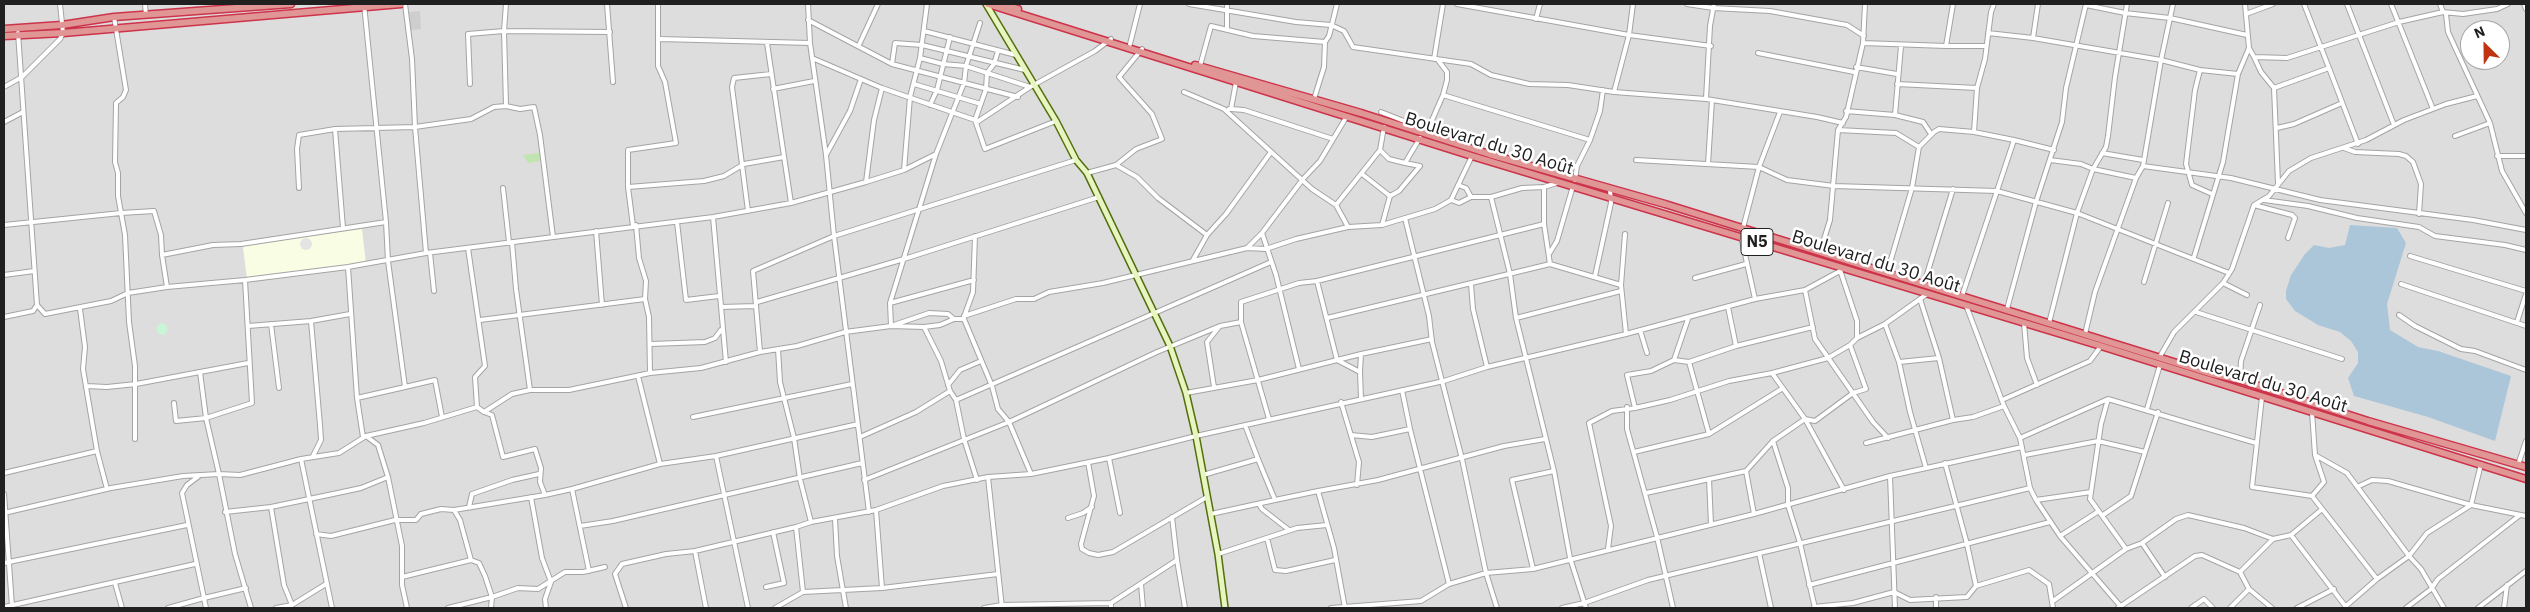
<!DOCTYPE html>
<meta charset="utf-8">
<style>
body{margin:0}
#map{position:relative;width:2530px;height:612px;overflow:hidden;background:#f0eee7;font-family:"IBM Plex Sans",sans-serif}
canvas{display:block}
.frame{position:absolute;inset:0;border:5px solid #202020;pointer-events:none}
.north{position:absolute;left:2460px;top:20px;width:50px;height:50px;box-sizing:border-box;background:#fff;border:1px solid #a6a6a6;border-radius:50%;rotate:337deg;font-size:14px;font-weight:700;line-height:20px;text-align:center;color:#202020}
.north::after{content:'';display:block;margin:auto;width:18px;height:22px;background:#bf3310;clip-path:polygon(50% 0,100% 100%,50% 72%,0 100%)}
</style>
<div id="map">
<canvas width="2530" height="612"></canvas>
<div class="frame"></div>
<div class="north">N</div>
</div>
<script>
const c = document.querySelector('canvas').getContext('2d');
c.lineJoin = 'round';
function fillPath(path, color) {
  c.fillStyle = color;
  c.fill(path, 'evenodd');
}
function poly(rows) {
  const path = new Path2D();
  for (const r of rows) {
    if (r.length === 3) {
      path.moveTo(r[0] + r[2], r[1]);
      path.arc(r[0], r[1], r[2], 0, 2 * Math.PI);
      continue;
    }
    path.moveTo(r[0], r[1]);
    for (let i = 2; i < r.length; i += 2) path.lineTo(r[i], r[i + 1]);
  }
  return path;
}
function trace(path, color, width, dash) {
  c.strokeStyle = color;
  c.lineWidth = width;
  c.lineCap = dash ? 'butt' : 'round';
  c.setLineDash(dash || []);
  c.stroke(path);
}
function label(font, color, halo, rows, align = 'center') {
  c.font = font + ' "IBM Plex Sans",sans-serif';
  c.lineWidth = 5;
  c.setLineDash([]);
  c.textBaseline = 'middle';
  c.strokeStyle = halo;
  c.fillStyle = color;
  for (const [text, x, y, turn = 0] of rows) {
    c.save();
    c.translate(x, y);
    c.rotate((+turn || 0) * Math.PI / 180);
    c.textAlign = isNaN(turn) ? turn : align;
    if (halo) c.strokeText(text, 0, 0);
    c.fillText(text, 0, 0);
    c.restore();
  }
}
fillPath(poly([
 [4,4,2526,4,2526,474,2522,473,2526,475,2526,608,4,608,4,94,6,92,4,74],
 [2470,30,2500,30,2500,60,2470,60]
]), '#dedddd');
fillPath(poly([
 [362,229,366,264,247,279,243,248,245,245]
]), '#f8fde3');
fillPath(poly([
 [420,11,421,29,411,30,409,12]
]), '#cecece');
fillPath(poly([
 [539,153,540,161,528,163,523,155]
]), '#c1e5b1');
fillPath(poly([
 [162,329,5.5]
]), '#c8f5d5');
fillPath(poly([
 [306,244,6]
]), '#e4e4e4');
fillPath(poly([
 [2350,225,2397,228,2406,243,2387,304,2390,330,2418,347,2438,351,2511,376,2495,441,2428,417,2354,396,2348,378,2358,363,2358,352,2351,341,2340,332,2318,325,2295,311,2286,299,2286,291,2291,275,2305,254,2314,245,2329,248,2345,245]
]), '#abc6d9');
const street = poly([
 [145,4,146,15],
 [405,4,412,59,415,127,426,253],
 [506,4,504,31,506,106],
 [607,4,613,82],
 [1189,4,1296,22,1331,25,1344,31,1353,47,1471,64,1491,75,1529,84,1568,85,1614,92,1706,99,1817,117,1843,123],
 [1227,4,1227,29],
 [1457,4,1629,35,1711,46],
 [1687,4,1713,8,1770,11,1847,25,1864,36],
 [1994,4,1991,12,1985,59,1977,88,1974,132,2014,140],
 [2038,4,2033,38,2161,60,2173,4],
 [2347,4,2394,125],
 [2391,4,2433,109],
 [2440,4,2443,12],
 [2524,4,2526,9],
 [2086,5,2125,13,2170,18,2247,35],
 [2246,14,2273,4],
 [2446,14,2448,32,2490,123,2502,171,2526,213],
 [114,17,126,90,123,97,116,103,115,162,118,173,118,196,125,235,129,322,135,366,135,439],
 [1536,19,1540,4],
 [808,20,892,64,1018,97],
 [924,31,1016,55],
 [1988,33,2033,38],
 [660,39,810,43],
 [767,43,791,203],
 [1863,43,1946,46,1953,4],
 [1130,44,1140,4],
 [859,45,878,4],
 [1946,46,1986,46],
 [2249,48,2254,57,2287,58,2399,22,2443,12,2463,14,2497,9,2508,4],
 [1758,53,1854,72],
 [2254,57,2261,72,2274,88],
 [812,58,882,88,975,120,985,149,1056,121],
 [920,58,943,64,966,66,1030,87],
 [1434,59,1443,4],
 [892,64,895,43,922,45,1025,70],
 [1200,66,1211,26,1253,36,1325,42],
 [1856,67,1897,74],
 [2329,68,2358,144],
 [2200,70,2195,90,2186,164,2192,185,2212,194],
 [470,84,468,34,504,31,610,32],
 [914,84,981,104],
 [1897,84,1977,88],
 [4,87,22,77,60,39,63,33,60,4],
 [773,89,814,81],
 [1184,92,1224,109,1312,189,1336,205,1348,227],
 [1614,92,1629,35,1633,4],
 [1443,95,1590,140],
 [1314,99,1324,67,1325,42,1329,36,1337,4],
 [1706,99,1710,26,1714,4],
 [930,105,937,90,950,37],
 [1229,109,1231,109,1236,82],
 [1231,109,1244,110,1333,139],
 [1846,111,1895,115,1901,46],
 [1381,112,1427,130],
 [1895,115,1923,122,1931,134],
 [975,120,986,89,987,73,994,64,998,51],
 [4,122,23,112],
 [977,122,1030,87,1095,51,1111,39],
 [2277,128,2294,124,2342,103],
 [335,129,343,228],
 [1838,130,1896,133,1919,147,1912,188,1887,273],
 [1426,134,1443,95,1447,80,1447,72,1438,60],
 [2455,136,2490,123],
 [1919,147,1934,132,1939,129,1974,132],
 [2344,148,2355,152,2399,154,2406,156,2413,162,2421,184,2419,214],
 [1380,150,1389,159,1405,163],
 [2102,153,2143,160],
 [826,155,850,111,861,79],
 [2497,156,2525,156],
 [1636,160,1759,167,1787,180,1834,186,1997,191,2077,213,2229,273],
 [2050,160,2081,164,2093,169,2136,178],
 [1708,164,1712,100],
 [1116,165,1137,177,1158,198,1207,235],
 [2143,166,2231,178,2320,200,2473,220,2526,230],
 [904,170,910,97,920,58,927,4],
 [1087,173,1116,165,1136,149,1162,139,1152,114,1119,77,1142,49],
 [1362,174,1390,196],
 [1575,180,1577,166,1590,140,1600,111,1603,90],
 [866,182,874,120,882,88],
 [1557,183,1544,187,1522,188,1491,197,1510,274,1516,318,1554,471,1570,558,1586,608],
 [2278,183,2274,88,2329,68,2304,4],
 [1458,185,1466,188,1471,197],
 [628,187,704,181,724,176,744,164,784,157],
 [1544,187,1544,224,1550,264],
 [299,188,297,149,299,135,335,129,415,127,471,119,494,107,506,106,520,109,534,107,540,135,553,237],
 [503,188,509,242],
 [1451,200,1472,156],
 [2264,200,2308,206,2357,218,2419,227,2435,236,2505,245,2526,250],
 [1336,205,1380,150,1384,127],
 [2254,205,2292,215,2295,218,2288,238],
 [748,211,732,87,734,78,771,74],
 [713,217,726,362],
 [1405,218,1429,316,1432,342,1462,459,1486,573,1533,569,1754,514,1890,476,2022,447],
 [677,222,686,300,719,296],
 [4,225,121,213,154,211,161,235,162,255],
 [1382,225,1390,196,1399,191,1420,166,1405,163,1420,138],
 [633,226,628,187,628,150,676,143,665,82,658,66,658,4],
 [1743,228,1759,167,1780,112],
 [596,231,602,305],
 [1625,234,1621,285,1626,334],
 [1741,236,1755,299],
 [512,242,516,289,530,390],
 [468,248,485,366,475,377,477,407],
 [1247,248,1262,233],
 [1820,252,1830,220,1838,130,1846,117,1863,43,1865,4],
 [430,253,434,291],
 [1549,254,1557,241,1573,186],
 [2410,256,2526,291],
 [2194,257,2223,162,2238,74,2249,48,2245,4],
 [1193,260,1207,235,1226,214,1271,152],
 [348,267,357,398,363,437],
 [1840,270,1857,321,1857,338],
 [4,275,34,271],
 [1595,276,1611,203,1610,190],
 [1695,278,1746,264],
 [1317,281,1337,360,1360,372,1361,399],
 [2144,282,2168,203],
 [2223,283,2247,295],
 [1471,284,1473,309,1487,367],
 [1924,284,1953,189],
 [2401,284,2526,326],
 [167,287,162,255,213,245,241,244,386,222],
 [1805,290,1815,339,1873,422,1888,438],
 [1962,296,2014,140,2054,150],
 [645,299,649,317,650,373],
 [1920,299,1939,358,1953,420],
 [757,302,904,259,1099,197],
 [890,303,974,280],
 [37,305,45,314,111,301,128,293,167,287,245,280,348,267,426,253,713,217,791,203,866,182,904,170,936,154],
 [1966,305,2004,406,2020,438,2030,488,2036,500,2060,536,2122,608],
 [721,307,756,306],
 [1728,307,1736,346],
 [2007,309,2036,202,2062,122,2066,88,2086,4],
 [2196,312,2342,359],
 [2399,315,2415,326,2461,349,2475,351,2526,370],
 [964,316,1016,299,1034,299,1049,292,1103,283,1247,248,1266,249,1296,239,1348,227,1382,225,1435,209,1451,200,1459,203,1471,197,1491,197],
 [4,317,33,311,37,305,18,33],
 [964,317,973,292,975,236],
 [1327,318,1550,264,1621,285],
 [1516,318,1621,291],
 [954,319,948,314,929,313,891,326,890,303,936,154,964,83,966,66,980,23],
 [480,320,645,299,646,281,639,258,636,225],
 [311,321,320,425,321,440,313,456],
 [2517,322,2526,294],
 [2024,323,2027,358,2037,385],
 [2049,323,2077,213,2093,169,2106,147,2108,136,2115,77,2127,4],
 [271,324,279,388],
 [1885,324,1899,362,1910,412,1926,468],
 [248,326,311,321,350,314],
 [924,327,941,361,950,391,956,400,964,439,977,480],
 [1640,330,1647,353],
 [2085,334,2095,292,2136,178,2143,166,2161,60,2200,70,2238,74],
 [651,344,705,342,715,338,721,330],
 [778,349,780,382,794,438,800,479,811,522],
 [760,352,753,271,834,236,826,155,810,43,808,4],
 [2159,358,2174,332,2223,283,2232,269,2254,205,2269,196,2289,171,2311,158,2366,140,2404,120,2446,104,2477,96],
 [1674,360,1689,362,1736,346,1813,327],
 [1689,362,1709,434],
 [1899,362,1939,358],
 [1299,369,1276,275,1262,233,1303,179,1320,161,1347,116],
 [1360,372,1361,354,1432,339],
 [1772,373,1805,419,1844,490],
 [638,376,660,464],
 [2240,380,2241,361,2260,305],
 [948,385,960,370,981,361],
 [86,386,107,387,136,384,248,363],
 [405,387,435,380,442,417],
 [1214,387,1207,342,1219,327],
 [1402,390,1410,429,1449,584],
 [1186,393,1258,380,1361,354],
 [2262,397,2252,487,2312,496,2324,482,2315,455],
 [357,398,405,387,388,261,386,222,364,4],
 [2108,399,2101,424,2090,499,2126,549],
 [956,400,1271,262],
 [2002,400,2090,361,2101,346],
 [1341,402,1359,462,1357,485],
 [174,403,176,421,206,418,252,403,245,280],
 [1627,407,1627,429,1657,537,1673,608],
 [1635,408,1670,400,1729,381,1772,373,1828,358,1850,345,1857,338,1885,324,1927,294],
 [2147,409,2160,365],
 [2312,412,2315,455,2347,473,2409,556,2421,569,2444,608],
 [693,417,852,384],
 [1269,419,1241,322,1241,302,1299,283,1317,281,1544,224],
 [1351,435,1372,437,1410,429],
 [366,436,378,445,388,477,402,546,402,585,407,608],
 [860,437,916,412,950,391],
 [2020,438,2108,399,2256,443],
 [1773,441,1788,488,1788,505,1800,543,1815,608],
 [1866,443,1953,420,1973,417,2004,406],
 [97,451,107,489],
 [1634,452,1709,434,1783,388],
 [2025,455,2098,441,2145,452],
 [716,456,748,608],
 [1109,458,1120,513],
 [1088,462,1094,496,1081,544,1082,549,1089,553,1098,555,1113,552,1207,497],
 [1945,463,1967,544,1976,586],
 [2518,465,2526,441],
 [1746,471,1754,514],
 [4,473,97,451,83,369,85,347,80,309],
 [1203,475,1258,459,1245,425],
 [199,476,187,485,182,493,204,598,246,588],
 [1890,476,1895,608],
 [988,477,1002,608],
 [1709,479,1711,524],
 [864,480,1009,422,1157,352,1220,326,1241,322],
 [2357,487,2372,480,2388,481,2471,505,2526,516],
 [572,489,660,464,716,456,858,424],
 [1318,491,1378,480,1504,446,1545,439],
 [1646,493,1746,471,1773,441,1805,419,1815,421,1853,393,1866,389,1850,345],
 [4,494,12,606],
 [545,495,572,489,589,571],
 [2312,496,2377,579],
 [531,497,542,558,551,582,545,599,546,608],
 [1275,500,1318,491,1334,548,1345,608],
 [2036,500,2091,492],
 [1259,504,1262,509,1289,530],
 [271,507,284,585,292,605],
 [469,507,472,494,512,480,539,474],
 [876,510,882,588],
 [225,512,271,507,333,494,361,488,388,477],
 [869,512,834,236,1076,160],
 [4,513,111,488,183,476,219,474,206,418,200,372],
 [1211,514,1275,500,1258,459],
 [2103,515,2131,496,2158,412],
 [1068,518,1083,513,1092,507],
 [835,519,837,556,846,608],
 [580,526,613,521,862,463],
 [796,527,803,592],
 [316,534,331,536,395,520,416,520,421,514,441,509,454,510,545,495,540,482,541,468,535,449,503,457,492,415,484,412],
 [2291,535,2346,607],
 [2060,536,2099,511],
 [1267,538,1275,570,1286,571,1335,560],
 [2142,543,2165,577],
 [1608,549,1611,526,1589,423,1612,411,1635,408,1627,375,1651,371,1674,360,1688,319],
 [695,551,706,608],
 [1759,553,1771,608],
 [1218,554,1297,528,1327,525],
 [471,560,479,563,485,576,492,597,491,608],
 [1177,560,1185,608],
 [4,563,187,525],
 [1533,569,1512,480,1554,471],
 [402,577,471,560,460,520,454,510],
 [115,583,122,608],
 [1141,584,1143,608],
 [1809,585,2050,522],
 [766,587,784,583,773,532],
 [1936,597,1936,608],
 [2053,601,2126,549,2142,543,2176,519,2188,515,2244,528,2273,539,2291,535,2321,510],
 [2346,606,2377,579,2409,556,2427,533,2471,505,2481,464],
 [4,607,195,564],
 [1814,607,1853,603,1894,592,1910,600,1967,597,1976,586,2029,570,2049,584,2053,608],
 [168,608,204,598,206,608],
 [251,608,235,554,219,474,240,475,301,459],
 [276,608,292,605,326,584],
 [332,608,301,459,339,453,366,436,424,423,477,407,484,412,512,394,530,390,569,390,650,373,701,368,760,352,797,346,845,332,891,326,924,327,940,325,954,319,964,319,992,386,998,409,1009,422,1031,474],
 [448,608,492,597,518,588,538,589,565,572,583,572,605,567],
 [626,608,615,574,622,564,666,554,695,551,796,527,811,522,876,510,943,486,988,477,1031,474,1109,458,1196,436,1444,381,1487,367,1626,334,1755,299,1805,290,1840,271],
 [775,608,803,592,882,588,998,574],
 [984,608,1002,605,1111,603],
 [1111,608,1111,603,1177,560,1172,517],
 [1331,608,1421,601,1449,584,1486,573,1497,608],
 [1562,608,1584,603,1648,580,2030,488],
 [2118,608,2195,556,2202,555,2240,572],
 [2191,608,2204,599,2213,608],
 [2230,608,2249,589],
 [2272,608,2249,589,2240,572,2273,539],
 [2297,608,2334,589],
 [2406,608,2431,589,2438,579,2520,515],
 [2478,608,2526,571],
 [2504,608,2507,585]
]);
const secondary = poly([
 [986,4,1056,121,1076,160,1087,173,1170,346,1186,393,1196,436,1218,554,1225,608]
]);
const highway = poly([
 [988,4,1472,156,2101,346,2526,479],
 [1002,4,1018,9],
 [4,29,62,25,114,17,291,4],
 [4,36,63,33,401,4],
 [1195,65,1361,113,1489,154,1665,204,2209,373,2240,380,2368,421,2526,467]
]);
trace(street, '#a4a4a4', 6);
trace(secondary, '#52700e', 8);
trace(highway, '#cd344b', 9);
trace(street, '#fff', 4);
trace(secondary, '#e8f5c0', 5);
trace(highway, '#e09695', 6);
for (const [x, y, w] of [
 [1757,242,32]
]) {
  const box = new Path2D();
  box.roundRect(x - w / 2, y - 13.5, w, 27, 4);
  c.fillStyle = '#fff';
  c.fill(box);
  trace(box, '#202020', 1);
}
label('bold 16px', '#202020', null, [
 ["N5",1757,242]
]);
label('18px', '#202020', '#fff', [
 ["Boulevard du 30 Août",1489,144,17],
 ["Boulevard du 30 Août",1876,262,17],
 ["Boulevard du 30 Août",2263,382,17]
]);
</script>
